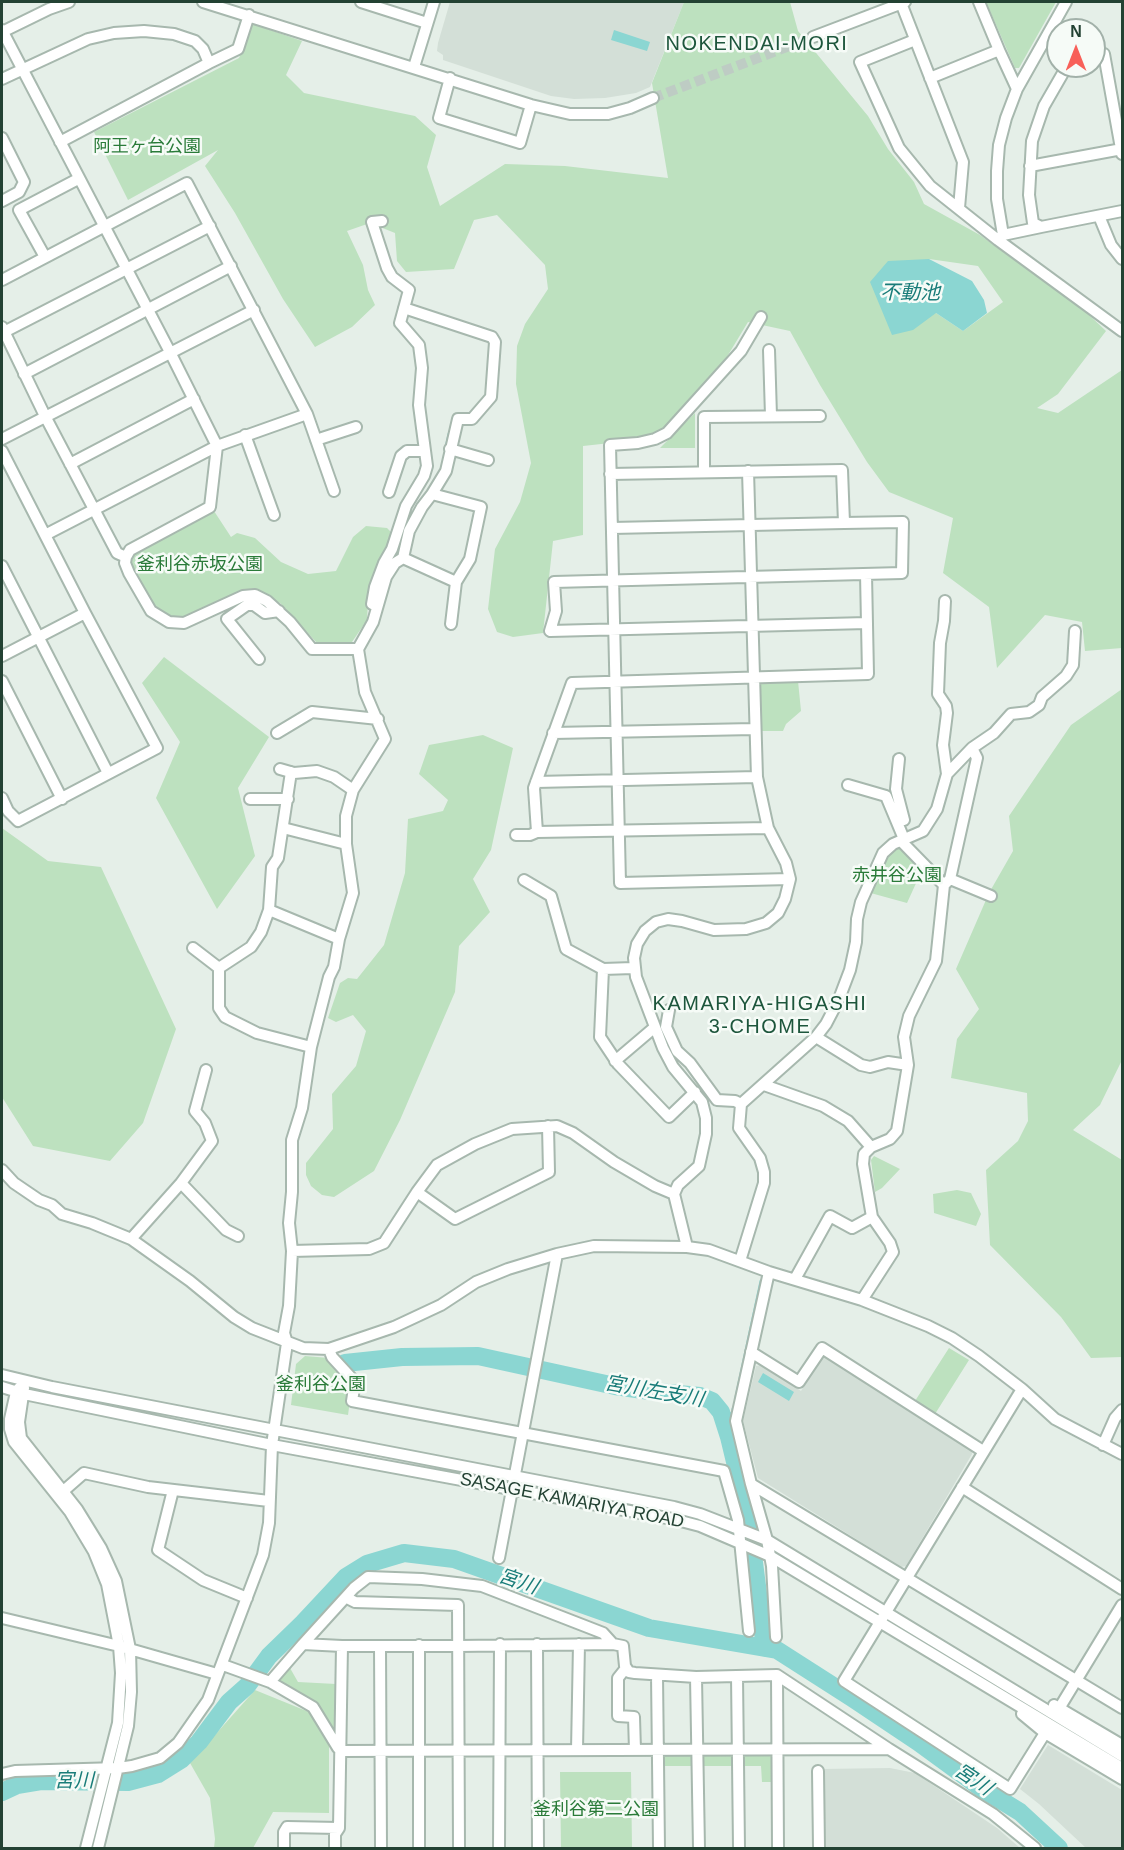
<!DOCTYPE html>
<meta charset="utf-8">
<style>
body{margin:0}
#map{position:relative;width:1124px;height:1850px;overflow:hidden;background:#e5efe8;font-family:Arial,sans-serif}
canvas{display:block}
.frame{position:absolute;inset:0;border:3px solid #234233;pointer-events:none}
.north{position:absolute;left:1046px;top:18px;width:60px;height:60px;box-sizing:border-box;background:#f6fbf7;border:2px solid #a2b1a9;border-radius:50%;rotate:0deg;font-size:16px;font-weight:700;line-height:24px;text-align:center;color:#234233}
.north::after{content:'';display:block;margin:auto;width:21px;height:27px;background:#f86059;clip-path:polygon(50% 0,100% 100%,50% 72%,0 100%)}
</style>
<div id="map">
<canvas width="1124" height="1850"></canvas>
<div class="frame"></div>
<div class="north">N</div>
</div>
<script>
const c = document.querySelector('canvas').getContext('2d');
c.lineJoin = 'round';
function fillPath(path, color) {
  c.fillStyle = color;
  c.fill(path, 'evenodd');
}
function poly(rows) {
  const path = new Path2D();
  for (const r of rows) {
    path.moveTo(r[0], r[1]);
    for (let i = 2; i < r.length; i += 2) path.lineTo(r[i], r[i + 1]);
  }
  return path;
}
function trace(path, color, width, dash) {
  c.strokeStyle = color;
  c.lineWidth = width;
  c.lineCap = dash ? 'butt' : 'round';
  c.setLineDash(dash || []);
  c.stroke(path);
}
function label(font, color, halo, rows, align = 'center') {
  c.font = font + ' Arial,"Noto Sans JP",sans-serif';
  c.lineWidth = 5;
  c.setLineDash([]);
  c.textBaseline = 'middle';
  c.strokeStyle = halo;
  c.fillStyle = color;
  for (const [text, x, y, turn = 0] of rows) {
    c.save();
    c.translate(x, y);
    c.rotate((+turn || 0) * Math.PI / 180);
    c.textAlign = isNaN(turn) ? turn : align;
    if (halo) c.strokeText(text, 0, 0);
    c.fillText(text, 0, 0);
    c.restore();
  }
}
fillPath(poly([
 [450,2,684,2,650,87,636,93,605,98,574,99,551,96,443,60,443,55,437,51,438,43],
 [827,1356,972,1450,972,1454,906,1566,901,1567,758,1478,743,1421,756,1366,761,1365,801,1391,822,1357],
 [1048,1745,1122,1790,1122,1848,1086,1848,1039,1804,1020,1789],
 [890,1768,915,1773,997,1828,1020,1848,823,1848,822,1769]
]), '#d3dfd7');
fillPath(poly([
 [684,2,790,2,798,31,868,116,888,149,914,182,924,204,980,235,1087,313,1106,331,1058,394,1037,408,1058,413,1122,370,1122,648,1085,651,1082,622,1045,615,997,668,989,607,943,573,953,518,889,492,867,462,820,385,790,331,748,322,696,408,656,438,583,446,583,535,553,541,543,633,513,637,497,632,488,609,495,549,520,502,531,463,516,384,517,346,525,324,548,289,545,265,497,215,474,220,454,269,406,272,397,261,395,233,370,223,347,231,363,265,368,290,375,305,352,327,315,347,283,299,235,213,205,166,218,150,128,200,94,132,239,58,253,24,302,41,286,75,304,93,415,116,436,135,427,167,440,206,505,164,565,166,668,178,652,83],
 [929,259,978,266,1003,302,963,331,936,313],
 [986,2,1056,2,1019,68,1015,68],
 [695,413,695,448,660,448],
 [214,511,231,537,237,533,255,538,281,562,308,574,336,571,353,537,366,526,387,528,392,533,392,540,404,541,397,557,368,601,367,620,352,642,317,643,280,603,258,591,248,589,184,617,172,617,155,608,131,563,134,554],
 [164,657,269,737,238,788,255,856,217,909,156,798,180,742,142,683],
 [798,681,801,711,786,724,783,731,759,731,758,682],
 [1122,689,1122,1060,1100,1105,1073,1130,1122,1160,1122,1357,1091,1358,1061,1317,990,1245,986,1170,1018,1141,1028,1121,1027,1093,951,1078,957,1039,979,1009,956,969,989,893,1013,851,1009,816,1071,725],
 [483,735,513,748,491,850,473,879,490,912,459,946,455,992,400,1120,374,1171,334,1197,322,1195,311,1186,306,1175,306,1163,333,1129,332,1094,356,1066,366,1031,353,1015,336,1022,328,1018,340,983,348,978,357,979,384,945,405,873,408,819,443,811,448,800,419,774,429,745],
 [2,828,48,861,101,867,176,1029,143,1123,110,1161,33,1146,2,1097],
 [900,845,923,868,907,903,867,892,883,856],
 [874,1156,900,1169,882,1188,875,1192,871,1160],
 [957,1190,971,1193,981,1214,976,1226,934,1213,933,1194],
 [949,1348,969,1360,935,1414,915,1401],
 [305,1356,329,1358,352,1386,348,1415,291,1405,296,1364],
 [290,1668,298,1682,336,1684,336,1735,318,1706,276,1681],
 [255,1690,309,1712,329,1739,329,1813,273,1812,253,1848,214,1848,215,1839,210,1798,190,1763],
 [660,1752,772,1752,773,1782,762,1782,761,1766,660,1766],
 [560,1772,631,1772,632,1848,561,1848]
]), '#bde1bf');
fillPath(poly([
 [614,30,650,42,647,51,611,40],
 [929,259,972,281,984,300,987,313,963,331,936,313,913,330,892,335,870,282,888,261],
 [763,1373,794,1392,789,1401,758,1382]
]), '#8bd6d2');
trace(poly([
 [446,448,449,434],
 [736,1397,761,1281],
 [722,1417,733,1413,733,1409]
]), '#8bd6d2', 3);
trace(poly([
 [345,1363,402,1357,478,1356,615,1386,657,1392,700,1396,712,1401,721,1412,729,1437,748,1516,765,1648],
 [2,1792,17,1785,41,1781,128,1782,158,1774,182,1759,199,1742,229,1702,247,1686,269,1656,303,1623,346,1577,367,1564,404,1553,454,1559,649,1628,777,1650,852,1698,918,1742,981,1788,1020,1812,1059,1848]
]), '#8bd6d2', 18);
trace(poly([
 [653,98,813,37]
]), '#beccc4', 10, [10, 5]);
const minor = poly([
 [203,2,531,105,570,114,608,114,630,108,653,98],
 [361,2,427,23],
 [901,3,963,162,959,208],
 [2,30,170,352,217,446,210,507,130,550,126,557,125,563,129,573,151,611,169,622,184,623,243,596,255,595,267,601,290,622,312,649,358,649],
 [2,32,49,9,69,2],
 [813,37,905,2],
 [915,40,860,62,899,148,930,186,998,240,1122,331],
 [999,50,1017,89],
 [1094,56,1104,54,1122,154],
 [1067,66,1044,106,1032,141,1029,195,1033,223,1041,227,1122,211],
 [414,67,434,2],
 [450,78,439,118,520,143,531,105],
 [930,78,999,50,979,2],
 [2,79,88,39,114,33,144,31,174,34,195,41,203,49,209,63],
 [2,138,24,182,19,192,2,201],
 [60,142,209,63,238,49,249,15],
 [1030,166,1122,149],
 [1099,216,1111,245,1122,259],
 [1003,235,1041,227],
 [998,240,1003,235,997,199,997,171,999,145,1006,118,1017,89,1066,2],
 [45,257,19,210,78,179],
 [2,280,187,183,307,414,217,446,45,535],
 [761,317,741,351,667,433,655,439,638,443,610,445,620,883,790,879],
 [2,327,45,416,117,553,126,557],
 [4,332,210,226],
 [769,350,771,416],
 [24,374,231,266],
 [307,414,334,491],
 [245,435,274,515],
 [2,439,254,310],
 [316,440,356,427],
 [450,449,488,460],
 [2,451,85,613,157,748,18,821,8,811,2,798],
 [70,464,194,399],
 [704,472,704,417,820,416],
 [610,474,842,470,844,523,903,522,902,573,554,582,556,611,550,631,867,623],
 [389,492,401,456,407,451,425,451],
 [432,494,481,507,470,559,456,582,451,624],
 [612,528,844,523],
 [403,558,456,582],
 [2,566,108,773],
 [372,604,375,587,384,563,392,549,406,506,424,476,427,466,419,405,422,368,419,345,400,323,409,290,392,277,387,268,372,222,382,221],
 [2,656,85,613],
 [259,659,227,619,247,605,254,605,265,613,279,611],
 [2,681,62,799],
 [277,733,312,712,378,719],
 [553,733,754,729],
 [899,759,896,789,904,820],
 [280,769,294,773,317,771,334,777,353,790],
 [947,774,972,748],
 [536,782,757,777],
 [848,785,886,796,904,839],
 [250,799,288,799],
 [283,828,346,844],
 [768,828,537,832,534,788,572,683,868,674,866,574],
 [516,835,530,835,537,832],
 [901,841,944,885],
 [950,879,991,896],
 [524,880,551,896,566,949,603,969,633,968],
 [269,910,272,867,278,858,291,772],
 [193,948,219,968,219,1008,225,1017,257,1033,311,1047],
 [219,968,251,947,261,932,269,910,339,939],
 [603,969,600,1037,618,1064,669,1117,695,1092],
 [669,1010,666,1027,677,1051,690,1063,717,1100,735,1101,741,1104],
 [816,1037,861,1065,870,1067,888,1062,908,1065],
 [615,1061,655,1027],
 [764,1085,823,1106,848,1121,871,1147],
 [2,1170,14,1183,39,1200,52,1205,62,1214,92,1223,131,1239,190,1281,234,1317,252,1328,303,1348,329,1349,394,1327,441,1305,476,1282,508,1269,557,1254,594,1246,687,1247,709,1250,769,1272,862,1300,928,1326,952,1338,979,1356,1022,1389,1055,1419,1122,1454],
 [181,1183,226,1230,238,1236],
 [417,1192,455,1219,549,1172,548,1126],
 [131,1239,181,1183,212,1141,205,1123,195,1111,206,1070],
 [687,1247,674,1194,678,1185,699,1166,706,1134,706,1118,702,1102,673,1067,663,1048,636,977,634,958,637,944,645,931,656,922,668,919,682,921,714,930,746,929,766,923,778,913,785,899,790,879,786,863,768,828,757,777,748,471],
 [292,1251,369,1249,384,1243,417,1192,437,1165,475,1144,512,1129,557,1126,573,1133,614,1162,655,1186,674,1194],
 [740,1261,764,1183,764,1172,760,1158,739,1128,741,1104,816,1037,826,1024,839,999,850,970,856,942,857,919,861,902,883,853,893,844,923,831,937,809,947,774,943,745,947,713,946,706,938,694,940,643,944,621,945,601],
 [769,1272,736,1421,751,1484,767,1540,772,1566,776,1637],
 [795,1279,830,1216,852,1228,872,1217],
 [862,1300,893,1252,890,1243,872,1217,863,1164,864,1154,871,1147,890,1139,897,1131,908,1065,904,1037,909,1016,936,961,944,885,950,879,977,758,972,748,994,733,1011,714,1029,712,1039,705,1042,697,1066,676,1073,665,1075,631],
 [329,1349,332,1357,355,1382,352,1401,724,1471,738,1520,749,1631],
 [751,1352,799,1382,822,1348,983,1451],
 [2,1375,52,1387,674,1507,700,1514,767,1540,1122,1756],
 [2,1387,24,1394,272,1445,673,1519,700,1526,770,1556,1122,1768],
 [19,1388,16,1392,10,1419,10,1429,14,1442,70,1512,94,1552,107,1584,119,1646,121,1673,118,1723,86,1848],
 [24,1388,19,1422,21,1438,77,1509,101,1548,116,1581,130,1649,131,1692,128,1726,98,1848],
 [1022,1389,844,1681,1010,1789,1045,1733],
 [1103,1445,1115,1418,1122,1410],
 [751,1484,1122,1708],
 [962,1487,1122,1589],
 [173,1490,158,1550,203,1580,247,1598],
 [60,1494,84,1473,148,1487,269,1501],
 [499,1558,557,1254],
 [347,1598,355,1602,458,1605,459,1848],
 [2,1618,119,1646,217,1674],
 [303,1644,354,1588,368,1577,422,1579,482,1586,603,1633,613,1644],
 [537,1644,538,1848],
 [380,1646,381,1848],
 [223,1665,270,1682,303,1644,342,1646,459,1646,613,1644,623,1646,625,1666,629,1672,635,1673,696,1677,777,1675,889,1749,993,1814,1035,1848],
 [626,1668,618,1678,618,1716,634,1717,635,1750],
 [657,1675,659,1848],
 [777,1675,778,1848],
 [737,1676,739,1848],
 [696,1677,699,1848],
 [270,1682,313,1707,338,1748],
 [1054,1705,1122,1745],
 [1060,1707,1122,1605],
 [1022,1714,1045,1733,1122,1779],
 [577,1750,579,1644],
 [340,1751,888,1749],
 [818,1771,819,1848],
 [2,1774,15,1771,118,1768,132,1766,160,1758,178,1743,208,1700,263,1555,269,1523,272,1445,287,1343,284,1333,289,1306,292,1251,289,1223,292,1192,292,1140,302,1108,311,1047,329,977,334,967,339,939,353,893,346,844,346,816,353,790,385,739,365,692,358,649,373,622,386,577,395,563,403,558,409,531,422,507,432,494,446,471,458,419,472,419,491,397,495,342,492,337,404,308],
 [284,1848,284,1832,287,1827,339,1828],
 [335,1848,335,1834,339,1828,342,1646],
 [419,1848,419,1645],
 [499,1848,500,1644]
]);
trace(minor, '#a7b8ae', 14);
trace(minor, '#fff', 10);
label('18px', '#2a7b39', '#f6fbf7', [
 ["阿王ヶ台公園",147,147],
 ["釜利谷赤坂公園",200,565],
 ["赤井谷公園",897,876],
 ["釜利谷公園",321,1385],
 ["釜利谷第二公園",596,1810]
]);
label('18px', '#234233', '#f6fbf7', [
 ["SASAGE KAMARIYA ROAD",572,1501,11]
]);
c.letterSpacing = '1.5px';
label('20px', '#1d563c', '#f6fbf7', [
 ["NOKENDAI-MORI",757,44],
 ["KAMARIYA-HIGASHI",760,1004],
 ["3-CHOME",760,1027]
]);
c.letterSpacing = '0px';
label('italic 20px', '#197c79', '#f6fbf7', [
 ["不動池",910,293],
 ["宮川左支川",654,1392,10],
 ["宮川",518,1582,19],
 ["宮川",973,1780,34],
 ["宮川",74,1781]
]);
</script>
